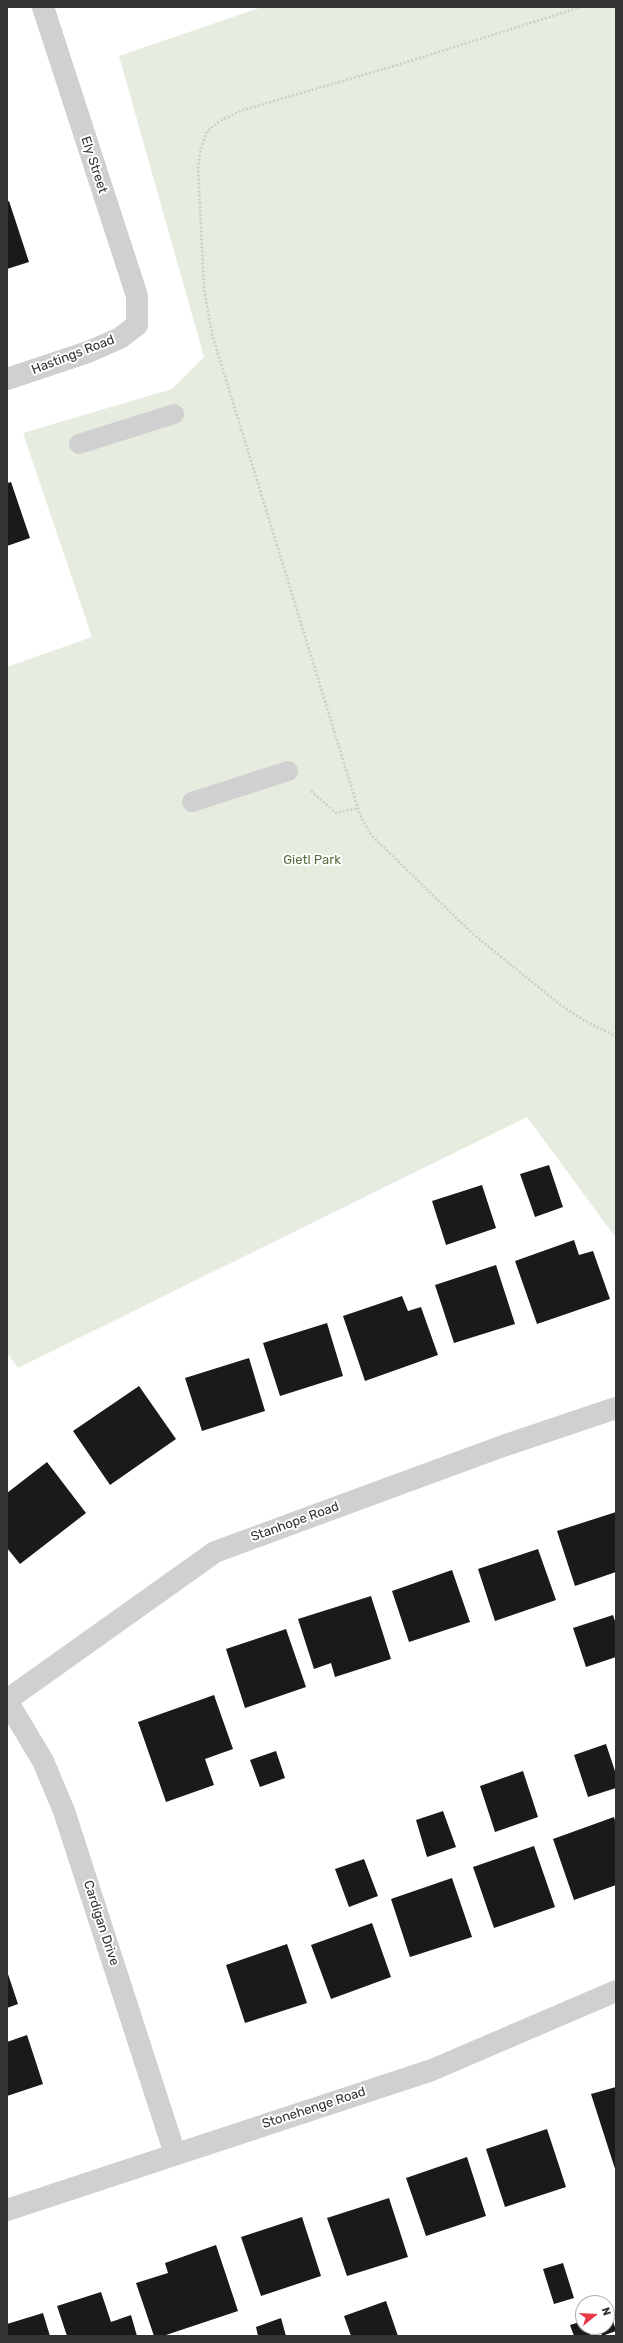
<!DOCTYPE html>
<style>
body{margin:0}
#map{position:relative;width:623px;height:2343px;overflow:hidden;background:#fff;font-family:Rubik,sans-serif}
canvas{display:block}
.frame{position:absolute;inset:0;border:8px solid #333;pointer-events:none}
.north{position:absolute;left:575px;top:2295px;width:40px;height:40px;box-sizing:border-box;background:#fff;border:1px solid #adadad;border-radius:50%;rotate:72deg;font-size:11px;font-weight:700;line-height:16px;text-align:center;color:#333}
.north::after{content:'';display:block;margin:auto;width:14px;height:18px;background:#e63946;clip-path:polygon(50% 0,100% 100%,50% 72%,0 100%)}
</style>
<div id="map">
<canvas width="623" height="2343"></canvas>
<div class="frame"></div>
<div class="north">N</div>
</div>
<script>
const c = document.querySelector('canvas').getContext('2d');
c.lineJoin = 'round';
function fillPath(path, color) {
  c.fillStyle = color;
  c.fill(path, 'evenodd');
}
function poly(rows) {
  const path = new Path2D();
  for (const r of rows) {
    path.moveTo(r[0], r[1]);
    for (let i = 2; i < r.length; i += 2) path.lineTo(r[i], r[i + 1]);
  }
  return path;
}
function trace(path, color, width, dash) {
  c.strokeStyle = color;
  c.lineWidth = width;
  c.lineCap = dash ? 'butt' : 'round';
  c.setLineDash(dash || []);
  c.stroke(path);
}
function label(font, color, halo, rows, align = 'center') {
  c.font = font + ' Rubik,sans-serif';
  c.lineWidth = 4;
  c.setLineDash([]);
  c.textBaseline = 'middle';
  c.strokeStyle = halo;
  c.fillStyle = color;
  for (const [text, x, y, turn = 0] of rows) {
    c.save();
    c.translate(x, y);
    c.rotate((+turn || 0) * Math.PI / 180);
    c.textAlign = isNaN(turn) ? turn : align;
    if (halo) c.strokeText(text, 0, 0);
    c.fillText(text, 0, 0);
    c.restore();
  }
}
fillPath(poly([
 [262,7,616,7,616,1238,527,1117,18,1368,7,1353,7,667,92,637,23,433,172,389,204,357,119,56]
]), '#e6ecdf');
fillPath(poly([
 [9,201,29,262,7,269,7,202],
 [11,482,30,538,7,546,7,483],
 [549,1165,563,1207,535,1217,520,1174],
 [482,1185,496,1228,446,1245,432,1201],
 [574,1240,579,1255,593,1251,610,1299,537,1324,515,1261],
 [496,1265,515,1324,454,1343,435,1285],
 [402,1296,408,1311,421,1307,438,1355,365,1381,343,1316],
 [327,1323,343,1376,280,1396,263,1343],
 [249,1358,265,1411,202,1431,185,1378],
 [139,1386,176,1439,110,1485,73,1431],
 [47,1462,86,1513,20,1564,7,1548,7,1493],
 [616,1512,616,1572,575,1586,557,1531],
 [538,1549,556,1600,495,1621,478,1569],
 [452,1570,470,1622,409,1642,392,1591],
 [371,1596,391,1659,335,1677,331,1663,314,1669,298,1619],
 [613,1615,616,1624,616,1657,586,1667,573,1628],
 [286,1629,306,1687,245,1708,226,1649],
 [214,1695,233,1749,205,1759,214,1785,166,1802,138,1722],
 [606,1744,616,1774,616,1788,588,1797,574,1755],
 [276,1751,285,1778,260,1787,250,1760],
 [523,1771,538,1817,495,1832,480,1786],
 [443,1811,456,1847,427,1857,416,1820],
 [614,1817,616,1824,616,1885,574,1900,553,1839],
 [534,1846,555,1907,494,1928,473,1867],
 [364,1859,378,1896,349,1907,335,1869],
 [452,1878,472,1937,410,1957,391,1899],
 [372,1923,391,1977,331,1999,311,1945],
 [287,1944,307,2003,245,2023,226,1965],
 [7,1971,18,2004,7,2008],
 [27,2035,43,2084,7,2096,7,2042],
 [616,2087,616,2172,591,2094],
 [547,2129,566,2187,505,2207,486,2149],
 [467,2157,486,2216,426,2236,406,2178],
 [389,2198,408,2257,347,2276,327,2218],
 [302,2217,321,2276,261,2296,241,2237],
 [216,2245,238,2311,163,2336,154,2336,136,2283,168,2273,165,2263],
 [563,2263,574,2298,554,2304,543,2269],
 [101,2292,111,2322,131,2315,137,2336,67,2336,57,2306],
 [386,2301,398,2336,351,2336,344,2316],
 [609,2307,616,2331,602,2336,599,2327,607,2327],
 [43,2313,50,2336,7,2336,7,2324],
 [281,2318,286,2336,258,2336,256,2327],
 [583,2321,583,2327,588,2327,591,2336,574,2336,570,2325]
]), '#1a1a1a');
trace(poly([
 [581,7,394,66,240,111,220,121,207,131,201,148,198,167,204,289,212,334,360,815,371,835,474,935,562,1006,585,1021,616,1036],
 [311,791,336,813,358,808]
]), '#cdcdcd', 2.5, [2, 2]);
trace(poly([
 [79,444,174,414],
 [192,802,288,771]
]), '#d0d0d0', 20);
trace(poly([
 [7,379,88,352,120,338,137,325,137,296,43,7],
 [7,1700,215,1552,503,1446,616,1408],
 [7,1701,43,1761,64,1811,175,2154],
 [7,2210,432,2070,616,1991]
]), '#d0d0d0', 22);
label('13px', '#333', '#fff', [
 ["Ely Street",94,165,72],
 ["Hastings Road",73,355,-21],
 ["Stanhope Road",295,1522,-20],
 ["Cardigan Drive",101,1923,72],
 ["Stonehenge Road",314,2108,-18]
]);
label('13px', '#56703f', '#fff', [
 ["Gietl Park",312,860]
]);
</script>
